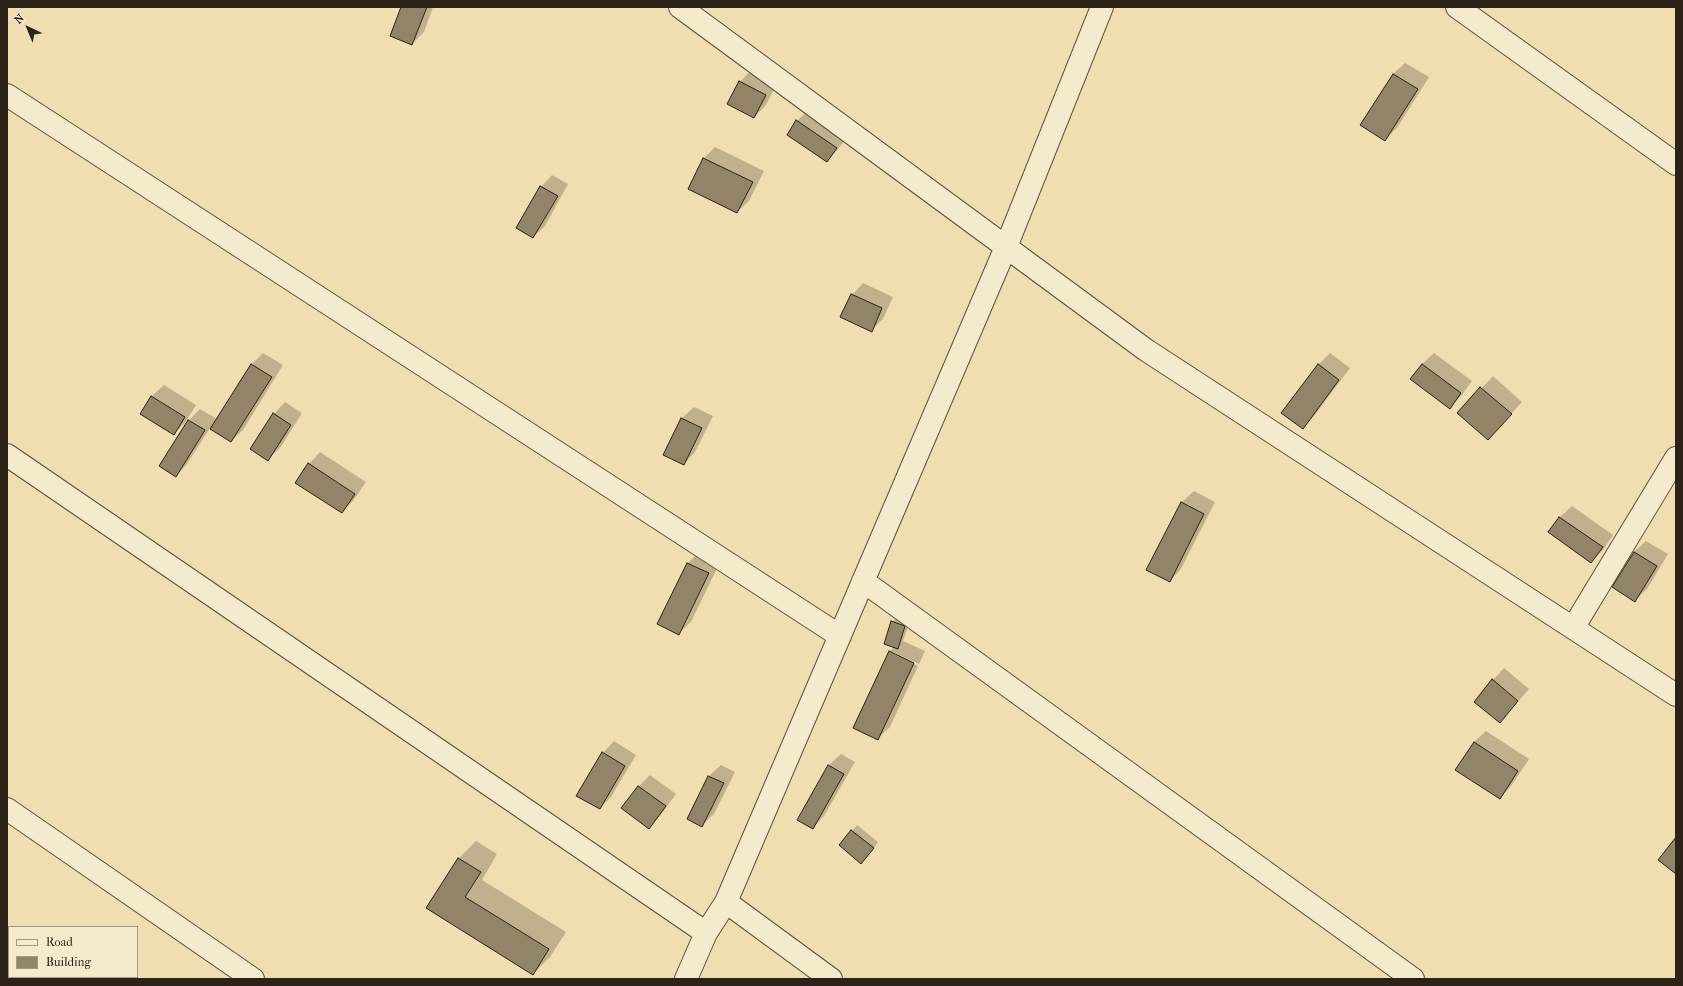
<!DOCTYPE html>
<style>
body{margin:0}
#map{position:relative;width:1683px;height:986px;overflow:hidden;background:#f0deb0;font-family:"IM FELL French Canon",serif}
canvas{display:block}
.frame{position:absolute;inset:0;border:8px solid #2b2218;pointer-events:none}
.legend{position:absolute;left:8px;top:926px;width:130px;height:52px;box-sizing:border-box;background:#f5eacc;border:1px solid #a49a84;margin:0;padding:5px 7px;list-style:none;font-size:12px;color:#2b2218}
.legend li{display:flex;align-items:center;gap:8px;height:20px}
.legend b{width:20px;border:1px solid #a49a84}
.north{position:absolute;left:8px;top:8px;width:40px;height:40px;-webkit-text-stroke:3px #f5eacc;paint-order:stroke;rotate:316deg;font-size:11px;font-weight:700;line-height:16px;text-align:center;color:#2b2218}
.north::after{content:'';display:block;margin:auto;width:14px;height:18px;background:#2b2218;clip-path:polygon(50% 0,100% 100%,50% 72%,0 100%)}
</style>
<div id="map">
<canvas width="1683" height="986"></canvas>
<div class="frame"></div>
<ul class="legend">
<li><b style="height:5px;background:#f5eacc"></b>Road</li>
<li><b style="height:11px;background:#918467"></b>Building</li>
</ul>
<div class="north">N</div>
</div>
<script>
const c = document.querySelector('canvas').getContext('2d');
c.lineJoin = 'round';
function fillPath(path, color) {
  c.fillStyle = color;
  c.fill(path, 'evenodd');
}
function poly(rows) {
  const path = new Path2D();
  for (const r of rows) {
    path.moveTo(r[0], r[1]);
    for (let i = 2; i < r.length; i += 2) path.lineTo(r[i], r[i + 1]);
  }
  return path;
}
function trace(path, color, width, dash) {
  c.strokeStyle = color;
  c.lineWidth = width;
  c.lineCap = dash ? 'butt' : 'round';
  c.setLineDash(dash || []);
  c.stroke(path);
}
fillPath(poly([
 [402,7,433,7,424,32,412,44],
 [1405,63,1429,77,1397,128,1385,139,1361,125,1393,74],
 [751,70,777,83,766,105,754,117,740,82],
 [809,109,848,136,838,149,827,161,788,134,797,121],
 [715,147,764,171,749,201,737,212,689,189,704,158],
 [552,175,568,184,545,226,533,237,541,187],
 [863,283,893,297,883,319,871,330,852,295],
 [263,353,283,365,243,430,231,441,210,428,187,464,176,476,161,466,189,420,200,409,217,419,251,365],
 [1330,353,1350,368,1314,416,1302,428,1318,365],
 [1434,353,1472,381,1461,396,1450,407,1422,364],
 [1493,376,1522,402,1488,439,1459,413],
 [164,385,196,405,185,423,173,434,141,414,152,396],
 [285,402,302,413,280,448,268,459,274,414],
 [694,407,713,416,695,452,684,464,665,454,682,418],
 [320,452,366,482,353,501,342,512,309,464],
 [1194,491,1215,502,1181,569,1170,581,1148,570,1182,502],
 [1572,506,1613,535,1603,550,1591,562,1549,532,1560,517],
 [1646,541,1668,554,1647,589,1635,600,1613,587,1634,552],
 [699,552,720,562,691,622,679,633,659,624,688,563],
 [898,616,910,621,903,641,925,651,919,664,893,652,893,654,918,666,890,727,878,738,889,652,895,646,892,622],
 [1504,668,1529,689,1500,722,1493,680],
 [1486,731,1529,759,1511,786,1500,798,1474,742],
 [614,741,636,755,611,797,600,808,603,753],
 [841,754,855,762,824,816,813,827,798,820,829,765],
 [721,765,735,772,714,814,702,825,688,819,709,776],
 [650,775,676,794,660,816,649,827,623,808,639,786],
 [857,825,878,842,867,857,840,845],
 [476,841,497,854,482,880,566,932,550,957,533,974,428,908,459,858]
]), '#0003');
const building = poly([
 [401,7,427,7,412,45,390,36,401,7],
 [1393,74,1418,89,1385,141,1360,125,1393,74],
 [739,81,766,95,754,118,727,104,739,81],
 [796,120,837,148,827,162,787,135,796,120],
 [703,158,753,182,737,213,688,189,703,158],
 [540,186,558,196,533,238,516,228,540,186],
 [851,294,882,308,872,332,840,317,851,294],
 [251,364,272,377,231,442,210,429,251,364],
 [1318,364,1339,380,1303,429,1281,413,1318,364],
 [1422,364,1461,393,1450,409,1410,379,1422,364],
 [1480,387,1512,414,1488,440,1457,413,1480,387],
 [151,396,185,417,174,435,140,414,151,396],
 [273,413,291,425,268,461,250,449,273,413],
 [681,418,702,428,684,465,663,455,681,418],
 [188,420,205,430,176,477,159,466,188,420],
 [308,463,355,494,342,513,295,483,308,463],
 [1181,502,1204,514,1170,582,1146,570,1181,502],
 [1559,517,1603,547,1591,563,1548,532,1559,517],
 [1634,552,1657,566,1635,602,1612,587,1634,552],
 [687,563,709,573,679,635,657,624,687,563],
 [891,621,905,626,898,649,884,644,891,621],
 [889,651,914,663,878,740,853,728,889,651],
 [1492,679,1518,701,1500,723,1474,702,1492,679],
 [1474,742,1518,771,1500,799,1455,770,1474,742],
 [602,752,625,766,600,809,576,796,602,752],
 [828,765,844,774,813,829,797,820,828,765],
 [708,776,724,783,702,827,687,819,708,776],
 [638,786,666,806,649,829,621,808,638,786],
 [851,830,874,848,861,864,839,845,851,830],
 [1676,837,1676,874,1658,860,1676,837],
 [458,858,481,872,465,897,549,949,533,975,426,908,458,858]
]);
fillPath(building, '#918467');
trace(building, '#2b2218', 1);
const minor = poly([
 [680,7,1146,350,1676,695],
 [1457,7,1676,164],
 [7,95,840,636],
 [7,455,706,933],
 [863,581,1413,979],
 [1573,628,1676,458],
 [7,809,253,979],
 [726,902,831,979],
 [686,979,706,933,726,902,1006,247,1102,7]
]);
trace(minor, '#5c513e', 24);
trace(minor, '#f5eacc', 22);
</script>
